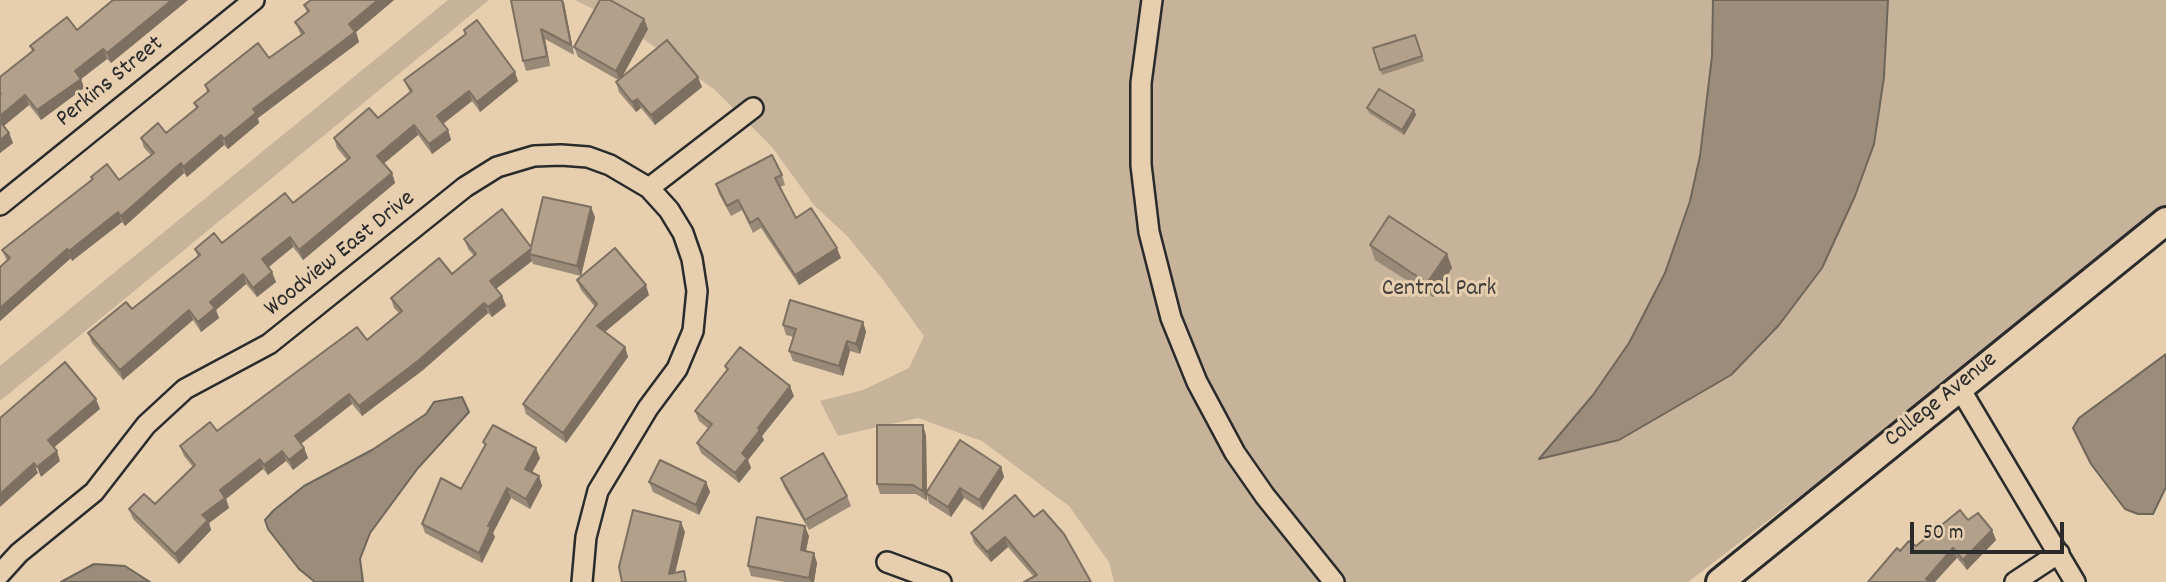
<!DOCTYPE html>
<style>
body{margin:0}
#map{position:relative;width:2166px;height:582px;overflow:hidden;background:#e6ceaf;font-family:Dekko,sans-serif}
canvas{display:block}
.scale{position:absolute;left:1910px;top:522px;width:154px;height:32px;box-sizing:border-box;border:4px solid #2b2b2b;border-top:0;padding-left:9px;font-size:21px;line-height:24px;white-space:nowrap;color:#2b2b2b;-webkit-text-stroke:5px #e6ceaf;paint-order:stroke}
</style>
<div id="map">
<canvas width="2166" height="582"></canvas>
<div class="scale">50 m</div>
</div>
<script>
const c = document.querySelector('canvas').getContext('2d');
c.lineJoin = 'round';
function fillPath(path, color) {
  c.fillStyle = color;
  c.fill(path, 'evenodd');
}
function poly(rows) {
  const path = new Path2D();
  for (const r of rows) {
    path.moveTo(r[0], r[1]);
    for (let i = 2; i < r.length; i += 2) path.lineTo(r[i], r[i + 1]);
  }
  return path;
}
function trace(path, color, width, dash) {
  c.strokeStyle = color;
  c.lineWidth = width;
  c.lineCap = dash ? 'butt' : 'round';
  c.setLineDash(dash || []);
  c.stroke(path);
}
function label(font, color, halo, rows, align = 'center') {
  c.font = font + ' Dekko,sans-serif';
  c.lineWidth = 6;
  c.setLineDash([]);
  c.textBaseline = 'middle';
  c.strokeStyle = halo;
  c.fillStyle = color;
  for (const [text, x, y, turn = 0] of rows) {
    c.save();
    c.translate(x, y);
    c.rotate((+turn || 0) * Math.PI / 180);
    c.textAlign = isNaN(turn) ? turn : align;
    if (halo) c.strokeText(text, 0, 0);
    c.fillText(text, 0, 0);
    c.restore();
  }
}
fillPath(poly([
 [448,0,489,0,0,401,0,366],
 [575,0,2166,0,2166,215,1688,582,1114,582,1109,562,1069,506,982,441,918,418,838,436,820,401,863,390,909,368,924,336,884,281,848,237,814,205,772,147,715,90,621,23]
]), '#c7b399');
const water = poly([
 [1713,0,1888,0,1884,77,1874,144,1855,196,1822,268,1779,325,1731,375,1619,440,1539,459,1593,395,1629,343,1665,273,1690,201,1700,156,1712,56,1713,0],
 [2166,354,2166,487,2153,514,2138,514,2125,509,2091,464,2073,428,2079,418,2166,354],
 [462,397,469,412,418,468,370,533,360,559,363,582,315,582,299,569,268,529,265,520,274,510,304,486,372,450,426,414,434,402,462,397],
 [94,564,125,566,150,582,61,582,94,564]
]);
fillPath(water, '#9c8d7a');
trace(water, '#6f665a', 2);
const minor = poly([
 [1152,0,1141,83,1141,165,1149,232,1171,318,1197,382,1235,453,1265,496,1334,582],
 [649,188,753,108],
 [0,205,254,0],
 [1959,387,2075,582],
 [887,562,941,582],
 [0,574,19,553,94,492,146,425,185,389,269,344,465,187,497,167,534,156,561,155,588,157,610,165,649,188,669,210,683,233,692,259,697,291,693,331,677,369,648,408,598,491,586,537,582,582],
 [2015,582,2059,553]
]);
const secondary = poly([
 [1720,582,2166,221]
]);
trace(minor, '#2b2b2b', 24);
trace(secondary, '#2b2b2b', 32);
trace(minor, '#e6ceaf', 19);
trace(secondary, '#e6ceaf', 26);
fillPath(poly([
 [113,0,188,0,111,63,107,59,81,79,84,88,41,120,29,105,4,126,9,133,13,143,0,153,0,77,32,51,30,46,77,30],
 [311,0,394,0,356,32,359,42,258,118,259,123,228,149,224,145,187,177,184,173,125,226,122,222,72,261,71,258,0,321,0,267,7,261,2,250,92,180,91,177,119,180,151,155,144,148,141,138,166,133,196,108,194,103,207,92,205,85,269,58,301,35,295,22,307,12,304,5],
 [511,0,564,3,574,55,545,39,550,66,526,71,523,61],
 [644,19,648,29,622,77,702,87,655,125,641,108,636,112,619,92,616,82,618,80,578,57,574,47],
 [464,30,518,81,480,112,472,101,443,124,448,130,451,140,432,154,418,135,383,163,392,173,395,183,303,260,293,247,269,267,276,282,257,297,246,284,216,310,219,318,201,332,193,320,123,380,92,343,88,333,132,309,198,257,195,249,222,243,293,203,347,160,337,148,334,138,378,118,410,93,404,80,465,34],
 [1415,35,1424,61,1382,75,1373,48],
 [1367,108,1414,110,1416,115,1404,135,1369,113],
 [782,175,785,185,780,187,796,218,841,258,799,285,761,228,753,233,742,210,731,216,719,194,716,184],
 [595,217,581,276,533,264,532,261,496,289,502,296,506,306,492,317,488,313,423,370,362,416,352,404,301,444,304,448,308,458,293,470,286,461,268,475,263,469,226,499,229,508,209,523,211,530,179,564,133,519,129,509,155,504,193,467,184,456,180,446,217,431,367,340,399,313,394,308,391,298,452,274,474,256,468,249,464,239,531,247],
 [1370,245,1447,254,1452,268,1433,297,1375,260],
 [577,280,649,295,605,332,625,347,628,357,566,443,526,414,523,404,595,307,581,290],
 [863,322,866,332,860,354,850,351,843,376,793,361,789,351,794,337,786,335,783,325],
 [725,366,794,396,762,436,764,440,748,460,751,468,739,483,701,453,697,443,709,429,699,421,695,411,727,371],
 [926,435,927,492,1001,467,1004,477,983,510,964,498,951,517,929,503,927,495,927,501,916,494,880,494,877,484],
 [483,442,540,458,532,472,539,476,542,486,530,509,511,498,493,533,495,537,482,563,425,533,422,524,461,489,485,446],
 [781,478,847,496,851,506,809,530,784,487],
 [649,482,706,482,710,492,699,515,653,492],
 [1015,495,1091,582,1034,577,1008,547,991,562,974,543,971,533],
 [1968,520,1992,530,1996,540,1967,570,1957,558,1900,551,1916,546],
 [809,536,806,551,817,563,814,582,785,582,751,576,748,566]
]), '#998a78');
fillPath(poly([
 [172,0,188,0,111,63,107,53],
 [378,0,394,0,356,32,359,42,258,118,259,123,228,149,224,139,253,109],
 [562,0,563,0,564,3,574,55,571,45],
 [644,19,648,29,620,81,616,71],
 [541,29,545,39,550,66,547,56],
 [103,49,107,59,81,79,84,88,41,120,37,110,75,71],
 [515,72,518,81,480,112,477,102],
 [698,77,702,87,655,125,651,115],
 [469,91,472,101,440,126,437,116],
 [25,95,29,105,1,128,0,116],
 [637,99,641,108,636,112,632,102],
 [1414,110,1416,115,1404,135,1402,130],
 [414,125,418,135,381,166,377,156],
 [448,130,451,140,432,154,429,144],
 [9,133,13,143,0,153,0,140],
 [221,135,224,145,187,177,183,167],
 [181,163,184,173,125,226,121,216],
 [392,173,395,183,303,260,299,250],
 [591,207,595,217,581,276,577,266],
 [118,212,122,222,72,261,69,251],
 [290,237,293,247,266,269,262,259],
 [837,248,841,258,799,285,795,275],
 [67,249,71,258,0,321,0,308],
 [531,249,529,254,532,261,493,291,490,281],
 [1447,254,1452,268,1433,297,1427,283],
 [272,272,276,282,257,297,253,288],
 [243,274,246,284,216,310,219,318,201,332,198,322,210,302],
 [646,285,649,295,600,336,597,326],
 [502,296,506,306,492,317,488,307],
 [484,303,488,313,423,370,362,416,359,406],
 [189,310,193,320,123,380,120,370],
 [863,322,866,332,860,354,856,344],
 [847,341,850,351,843,376,839,366],
 [625,347,628,357,566,443,563,433],
 [790,386,794,396,762,436,764,440,748,460,751,468,739,483,735,473,742,453,758,428],
 [349,394,352,404,298,446,295,436],
 [96,399,100,409,51,450,48,440],
 [923,425,926,435,927,501,923,491],
 [304,448,308,458,293,470,289,460],
 [536,448,540,458,529,478,525,469],
 [57,451,60,461,41,477,37,467],
 [282,451,286,461,268,475,264,465],
 [260,459,263,469,226,499,229,508,209,523,211,530,179,564,175,554,220,490],
 [34,463,38,473,0,507,0,494],
 [1001,467,1004,477,983,510,979,500],
 [539,476,542,486,530,509,526,499],
 [706,482,710,492,699,515,696,505],
 [507,488,511,498,493,533,495,537,482,563,479,553,488,526],
 [960,488,964,498,951,517,948,507],
 [681,522,685,532,673,582,669,574],
 [805,526,809,536,804,560,801,550],
 [1992,530,1996,540,1967,570,1963,560],
 [1005,537,1008,547,991,562,987,552],
 [1953,548,1957,558,1935,582,1927,582,1926,579],
 [814,553,817,563,814,582,811,582,809,578]
]), '#7d7061');
const building = poly([
 [113,0,172,0,107,53,103,49,75,71,81,79,37,110,25,95,0,116,0,95,1,94,0,92,0,77,34,50,30,46,67,17,77,30,113,0],
 [311,0,378,0,349,24,355,32,253,109,256,113,224,139,221,135,183,167,181,163,121,216,118,212,69,251,67,249,0,308,0,267,10,258,2,250,93,179,91,177,107,164,119,180,154,153,141,138,158,123,166,133,198,107,194,103,209,91,205,85,258,43,269,58,304,33,295,22,309,11,304,5,311,0],
 [511,0,562,0,571,45,541,29,547,56,523,61,511,0],
 [600,0,610,0,644,19,616,71,574,47,600,0],
 [477,20,515,72,477,102,469,91,437,116,448,130,429,144,414,125,377,156,392,173,299,250,290,237,262,259,272,272,253,288,243,274,210,302,215,308,198,322,189,310,120,370,88,333,126,302,132,309,200,255,195,249,214,233,222,243,285,193,293,203,350,158,334,138,369,108,378,118,412,91,404,80,466,34,464,30,477,20],
 [1415,35,1422,56,1380,70,1373,48,1415,35],
 [667,40,698,77,651,115,637,99,632,102,616,82,667,40],
 [1379,89,1414,110,1402,130,1367,108,1379,89],
 [0,121,9,133,0,140,0,121],
 [772,155,782,175,775,178,796,218,811,208,837,248,795,275,758,218,750,223,738,200,727,206,716,184,772,155],
 [543,197,591,207,577,266,529,254,531,249,490,281,502,296,488,307,484,303,419,360,359,406,349,394,295,436,304,448,289,460,282,451,264,465,260,459,220,490,225,498,202,515,208,520,175,554,129,509,144,494,155,504,195,465,180,446,210,422,217,431,357,327,367,340,402,311,391,298,439,258,452,274,476,254,464,239,502,209,531,247,543,197],
 [1389,216,1447,254,1427,283,1370,245,1389,216],
 [615,248,646,285,597,326,625,347,563,433,523,404,597,304,577,280,615,248],
 [790,300,863,322,856,344,847,341,839,366,789,351,796,329,783,325,790,300],
 [740,347,790,386,758,428,760,430,742,453,747,458,735,473,697,443,712,424,695,411,728,369,725,366,740,347],
 [65,362,96,399,48,440,57,451,37,467,34,463,0,494,0,418,65,362],
 [493,425,536,448,525,469,539,476,526,499,507,488,488,526,491,527,479,553,422,524,441,478,461,489,486,444,483,442,493,425],
 [877,425,923,425,923,491,913,485,877,484,877,425],
 [960,440,1001,467,979,500,960,488,948,507,926,493,960,440],
 [823,453,847,496,805,520,781,478,823,453],
 [660,460,706,482,696,505,649,482,660,460],
 [1015,495,1034,517,1043,510,1064,534,1091,582,1024,582,1037,575,1005,537,987,552,971,533,1015,495],
 [633,510,681,522,669,574,684,571,686,582,622,582,619,567,633,510],
 [1960,510,1968,520,1978,513,1992,530,1963,560,1953,548,1926,579,1929,582,1868,582,1897,548,1900,551,1909,541,1916,546,1960,510],
 [757,517,805,526,801,550,814,553,809,578,748,566,757,517]
]);
fillPath(building, '#b2a08b');
trace(building, '#7d7061', 2);
label('24px', '#2b2b2b', '#e6ceaf', [
 ["Perkins Street",111,83,-39],
 ["Woodview East Drive",341,255,-39],
 ["College Avenue",1942,401,-39]
]);
label('24px', '#423f3c', '#e6ceaf', [
 ["Central Park",1439,291]
]);
</script>
